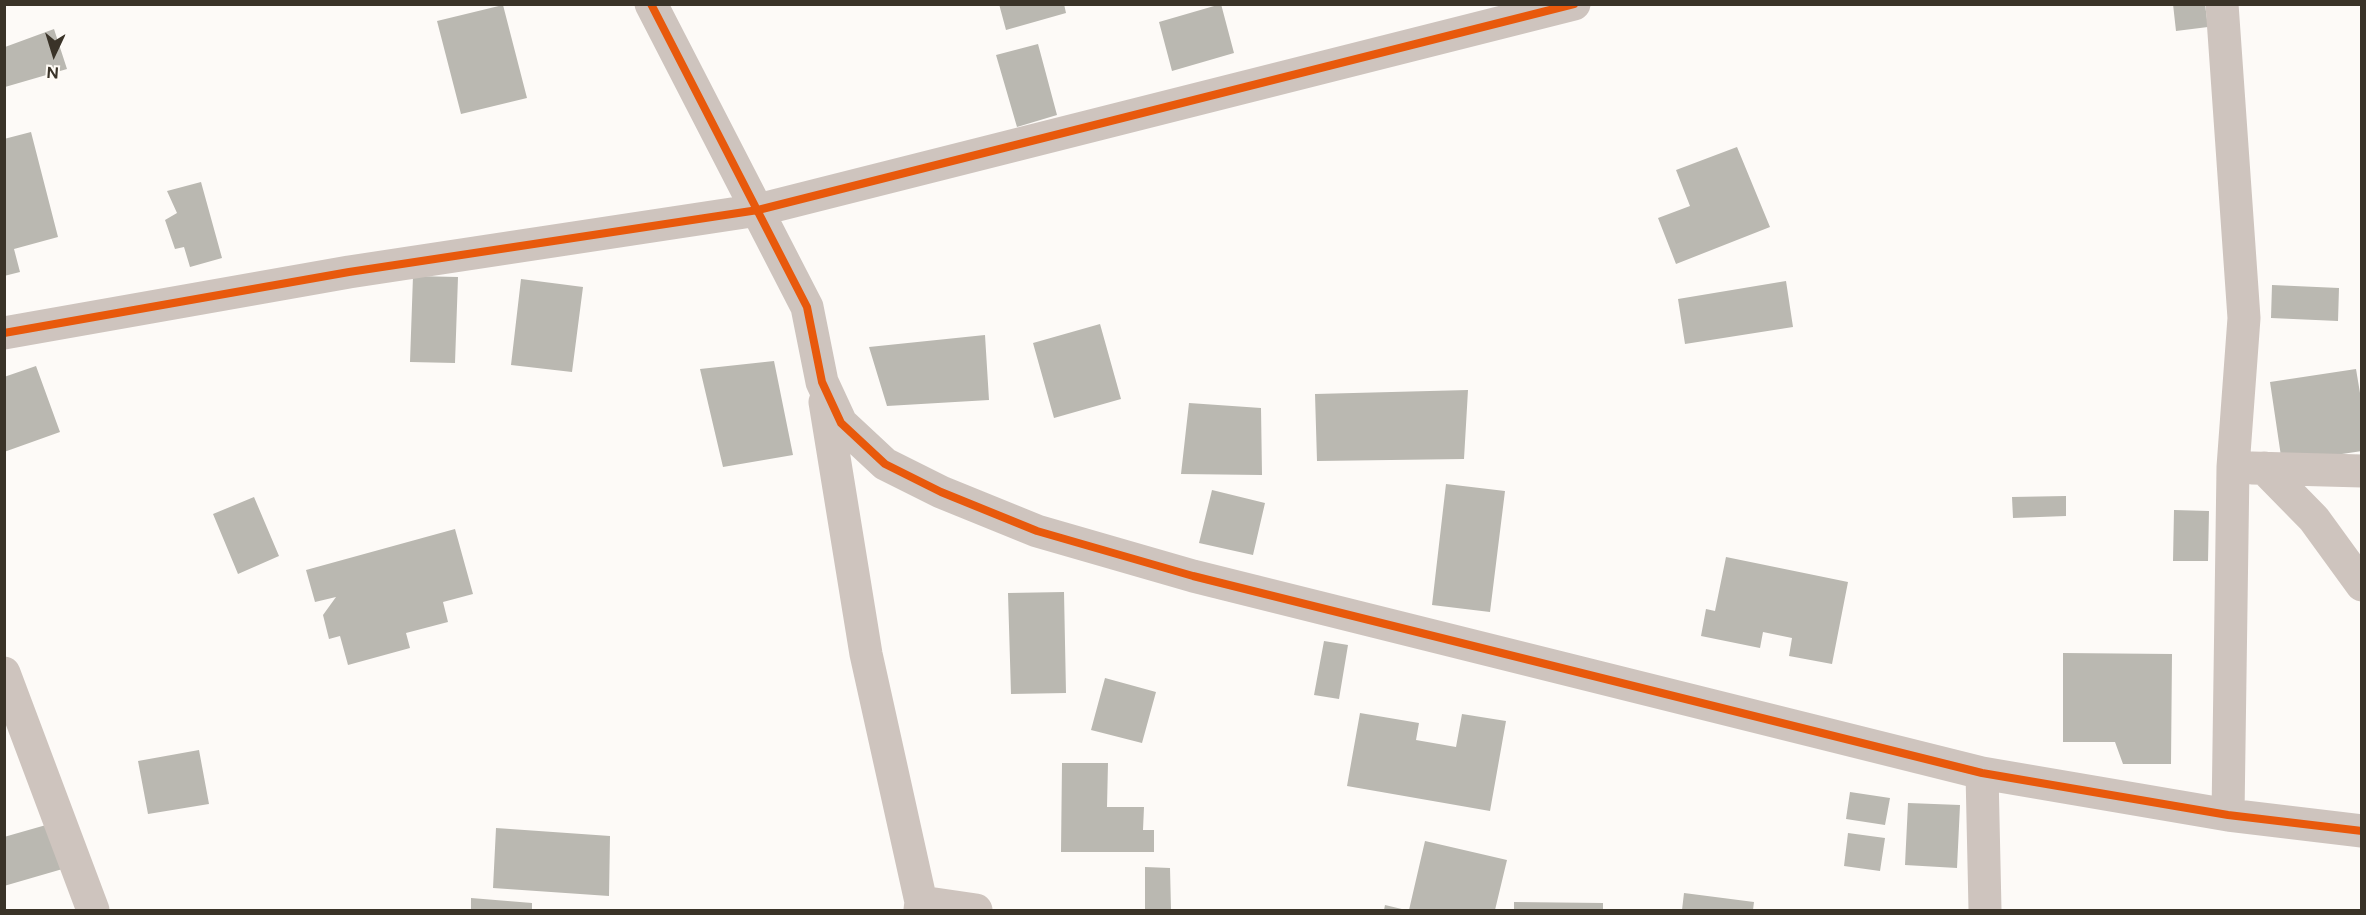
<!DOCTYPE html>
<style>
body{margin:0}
#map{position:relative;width:2366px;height:915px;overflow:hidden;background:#fdfaf7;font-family:Figtree,sans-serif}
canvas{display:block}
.frame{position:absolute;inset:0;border:6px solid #3a3328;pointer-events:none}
.north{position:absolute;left:24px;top:24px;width:60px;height:60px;-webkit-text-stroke:4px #fffbf5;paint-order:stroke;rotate:184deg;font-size:16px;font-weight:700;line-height:24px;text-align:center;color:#3a3328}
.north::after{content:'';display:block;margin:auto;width:21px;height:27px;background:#3a3328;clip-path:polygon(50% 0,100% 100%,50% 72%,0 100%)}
</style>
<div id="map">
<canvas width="2366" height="915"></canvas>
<div class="frame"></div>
<div class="north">N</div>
</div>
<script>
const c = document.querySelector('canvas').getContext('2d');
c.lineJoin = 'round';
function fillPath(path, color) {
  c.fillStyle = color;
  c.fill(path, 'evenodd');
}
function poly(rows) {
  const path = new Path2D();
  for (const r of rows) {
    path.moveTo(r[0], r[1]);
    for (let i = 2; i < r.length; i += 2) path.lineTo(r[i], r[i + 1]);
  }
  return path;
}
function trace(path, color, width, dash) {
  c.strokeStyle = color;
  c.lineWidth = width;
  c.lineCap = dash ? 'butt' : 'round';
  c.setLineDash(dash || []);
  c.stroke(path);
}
fillPath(poly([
 [999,4,1064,4,1066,13,1006,30],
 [1221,4,1234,53,1172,71,1159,22],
 [2173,4,2205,4,2208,27,2176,31],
 [503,5,527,98,461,114,437,21],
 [54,29,67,69,5,87,5,47],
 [1038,44,1057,115,1017,127,996,55],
 [31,132,58,237,14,249,20,272,4,276,4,139],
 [1737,147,1770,227,1676,264,1658,218,1690,206,1676,170],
 [201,182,222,258,190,267,184,247,175,249,165,220,177,213,167,191],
 [413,276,458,277,455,363,410,362],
 [521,279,583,287,572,372,511,365],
 [1786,281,1793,327,1685,344,1678,299],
 [2272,285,2339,288,2338,321,2271,318],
 [1100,324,1121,399,1054,418,1033,343],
 [985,335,989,400,887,406,869,347],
 [774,361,793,455,723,467,700,369],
 [36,366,60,432,4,452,4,377],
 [2356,369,2362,405,2362,451,2282,463,2270,382],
 [1468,390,1464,459,1317,461,1315,394],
 [1189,403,1261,408,1262,475,1181,474],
 [1446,484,1505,491,1490,612,1432,605],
 [1212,490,1265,503,1253,555,1199,543],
 [2066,496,2066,516,2013,518,2012,497],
 [254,497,279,556,238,574,213,514],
 [2174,510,2209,511,2208,561,2173,561],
 [455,529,473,594,443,602,448,622,406,633,410,648,348,665,340,636,329,639,323,615,336,597,315,602,306,570],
 [1726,557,1848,582,1832,664,1789,656,1792,638,1763,632,1760,648,1701,636,1706,609,1715,611],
 [1064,592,1066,693,1011,694,1008,593],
 [1324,641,1348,645,1339,699,1314,695],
 [2063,653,2172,654,2171,764,2123,764,2115,742,2063,742],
 [1105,678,1156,692,1142,743,1091,730],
 [1360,713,1419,723,1416,740,1456,747,1462,714,1506,721,1490,811,1347,786],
 [199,750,209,804,148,814,138,761],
 [1062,763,1108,763,1107,807,1144,807,1143,830,1154,830,1154,852,1061,852],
 [1850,792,1890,798,1885,825,1846,819],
 [1908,803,1960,805,1957,868,1905,865],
 [53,823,66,868,4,886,4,837],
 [496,828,610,836,609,896,493,888],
 [1848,833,1885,838,1880,871,1844,866],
 [1425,841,1507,860,1495,910,1409,910],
 [1145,867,1170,868,1171,910,1145,910],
 [1684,893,1754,902,1753,910,1682,910],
 [471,898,532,903,532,910,471,910],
 [1514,902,1603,903,1603,910,1514,910],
 [1385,905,1406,910,1384,910]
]), '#bab8b1');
trace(poly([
 [651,4,807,307,822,382,841,423,885,464,941,492,1037,531,1193,576,1982,773,2228,815,2362,831],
 [2222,4,2244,318,2233,467,2228,815],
 [4,333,349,272,758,210,1574,4],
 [825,402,866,654,921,902,920,910],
 [2252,468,2362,471],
 [2264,468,2314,519,2362,585],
 [4,673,93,910],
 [1982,773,1985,910],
 [921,902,976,910]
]), '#cec4be', 33);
trace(poly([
 [651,4,807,307,822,382,841,423,885,464,941,492,1037,531,1193,576,1982,773,2228,815,2362,831],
 [4,333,349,272,758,210,1574,4]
]), '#e8590c', 8);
</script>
